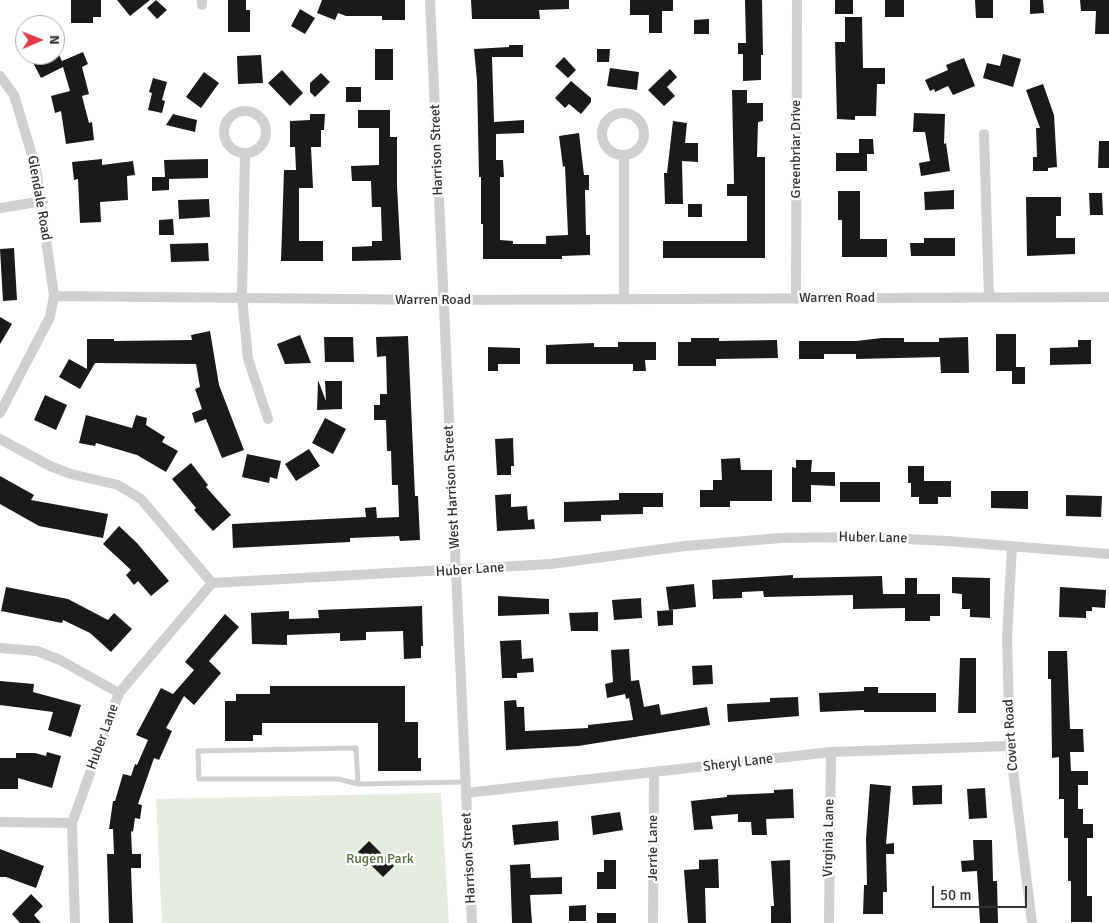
<!DOCTYPE html>
<style>
body{margin:0}
#map{position:relative;width:1109px;height:923px;overflow:hidden;background:#fff;font-family:Signika,sans-serif}
canvas{display:block}
.north{position:absolute;left:15px;top:15px;width:50px;height:50px;box-sizing:border-box;background:#fff;border:1px solid #adadad;border-radius:50%;rotate:89deg;font-size:14px;font-weight:700;line-height:20px;text-align:center;color:#333}
.north::after{content:'';display:block;margin:auto;width:18px;height:22px;background:#e63946;clip-path:polygon(50% 0,100% 100%,50% 72%,0 100%)}
.scale{position:absolute;left:932px;top:886px;width:95px;height:22px;box-sizing:border-box;border:2px solid #333;border-top:0;padding-left:6px;font-size:15px;line-height:18px;white-space:nowrap;color:#333;-webkit-text-stroke:4px #fff;paint-order:stroke}
</style>
<div id="map">
<canvas width="1109" height="923"></canvas>
<div class="north">N</div>
<div class="scale">50 m</div>
</div>
<script>
const c = document.querySelector('canvas').getContext('2d');
c.lineJoin = 'round';
function fillPath(path, color) {
  c.fillStyle = color;
  c.fill(path, 'evenodd');
}
function poly(rows) {
  const path = new Path2D();
  for (const r of rows) {
    if (r.length === 3) {
      path.moveTo(r[0] + r[2], r[1]);
      path.arc(r[0], r[1], r[2], 0, 2 * Math.PI);
      continue;
    }
    path.moveTo(r[0], r[1]);
    for (let i = 2; i < r.length; i += 2) path.lineTo(r[i], r[i + 1]);
  }
  return path;
}
function trace(path, color, width, dash) {
  c.strokeStyle = color;
  c.lineWidth = width;
  c.lineCap = dash ? 'butt' : 'round';
  c.setLineDash(dash || []);
  c.stroke(path);
}
function label(font, color, halo, rows, align = 'center') {
  c.font = font + ' Signika,sans-serif';
  c.lineWidth = 5;
  c.setLineDash([]);
  c.textBaseline = 'middle';
  c.strokeStyle = halo;
  c.fillStyle = color;
  for (const [text, x, y, turn = 0] of rows) {
    c.save();
    c.translate(x, y);
    c.rotate((+turn || 0) * Math.PI / 180);
    c.textAlign = isNaN(turn) ? turn : align;
    if (halo) c.strokeText(text, 0, 0);
    c.fillText(text, 0, 0);
    c.restore();
  }
}
fillPath(poly([
 [441,793,449,923,162,923,156,799]
]), '#e6ecdf');
fillPath(poly([
 [71,0,101,0,101,17,93,17,93,23,71,23],
 [117,0,150,0,130,16],
 [156,0,167,10,157,19,147,8],
 [228,0,246,0,246,10,250,10,250,32,228,32],
 [322,0,405,0,405,20,382,20,382,16,346,16,338,13,335,20,317,13],
 [471,0,569,0,569,9,539,10,540,19,472,19],
 [630,0,673,0,673,11,662,11,662,33,649,33,649,15,630,15],
 [745,0,762,0,763,55,761,55,761,80,743,81,743,54,738,54,738,43,746,43],
 [835,0,853,0,853,14,835,14],
 [885,0,904,0,904,17,885,17],
 [975,0,993,0,993,18,976,18],
 [1030,0,1043,0,1044,13,1030,14],
 [1080,0,1109,0,1109,34,1095,34,1096,11,1081,11],
 [300,9,315,18,305,34,291,26],
 [845,17,862,17,863,68,885,68,885,84,877,84,876,116,855,116,855,120,837,119,835,42,845,42],
 [709,19,709,34,694,34,694,20],
 [509,45,523,45,523,57,492,57,494,122,524,120,524,133,496,134,496,160,503,160,504,177,500,177,500,240,513,241,513,244,546,244,546,236,568,235,565,166,563,167,559,136,579,133,584,175,589,175,589,190,585,190,586,235,590,235,590,255,562,256,562,259,483,259,483,224,481,224,481,177,479,177,477,80,474,49,509,47],
 [375,49,393,49,393,80,375,80],
 [597,49,610,49,609,62,597,62],
 [57,51,62,61,83,52,88,64,82,67,89,94,82,96,89,123,92,122,94,140,66,144,61,111,55,113,51,96,70,91,63,67,41,78,29,55,55,55],
 [1003,54,1021,59,1013,87,983,78,987,63,1000,66],
 [261,55,263,83,238,84,237,56],
 [564,57,576,70,568,78,555,66],
 [964,58,975,86,953,95,948,86,935,92,934,89,930,91,925,80,948,70,946,65],
 [610,68,639,72,637,90,607,86],
 [670,69,677,77,667,87,675,96,664,106,648,90],
 [282,70,303,93,290,106,268,83],
 [204,72,219,83,201,108,186,97],
 [321,73,330,82,315,97,310,92,310,83],
 [153,78,167,82,162,100,165,101,162,113,148,110,152,93,149,92],
 [571,81,591,98,591,102,581,114,569,104,565,108,555,98],
 [1043,84,1054,115,1057,167,1048,168,1048,171,1033,171,1033,157,1037,157,1036,128,1040,128,1026,90],
 [346,87,361,87,361,102,346,102],
 [732,90,747,90,747,103,763,103,763,121,758,122,757,157,765,157,765,258,663,258,663,241,747,241,747,196,727,196,727,184,734,184],
 [358,110,390,110,390,137,397,137,397,186,401,260,352,261,352,247,372,246,372,241,382,241,381,207,372,207,371,181,352,181,351,166,379,165,379,128,358,128],
 [914,113,945,114,944,144,946,143,950,171,921,176,919,163,930,161,925,132,913,132],
 [173,114,197,120,195,132,166,125],
 [310,114,325,114,324,130,321,130,321,147,311,147,313,188,299,188,299,241,323,241,323,261,281,261,284,170,296,170,295,147,290,147,290,121,310,120],
 [673,121,687,123,685,143,698,143,698,162,682,161,683,204,665,204,664,173,667,173],
 [859,139,873,139,874,154,867,154,867,171,836,171,836,153,859,153],
 [1099,141,1109,141,1109,168,1098,168],
 [102,159,102,165,133,161,135,175,127,176,128,200,100,202,101,222,80,223,78,179,74,180,72,162],
 [208,159,208,178,169,179,169,190,152,191,152,177,165,177,164,160],
 [954,190,954,209,925,210,924,192],
 [838,191,860,191,860,239,887,239,887,257,842,257,842,220,838,220],
 [1089,193,1102,193,1103,215,1090,215],
 [1026,197,1061,197,1061,216,1056,216,1056,238,1075,238,1075,254,1027,256],
 [209,199,210,217,179,219,178,200],
 [688,204,702,204,702,217,688,217],
 [173,219,174,235,159,235,159,220],
 [924,238,955,238,955,256,911,256,910,243,924,243],
 [208,243,209,261,171,262,170,244],
 [14,248,17,300,3,301,0,249],
 [0,317,12,324,0,344],
 [210,331,219,385,244,450,222,458,206,419,195,423,192,413,202,409,195,389,200,387,196,364,95,363,80,389,59,377,69,359,87,369,87,339,114,339,114,341,192,340,191,335],
 [996,334,1016,334,1016,367,1025,367,1025,384,1012,384,1012,371,996,371],
 [300,335,311,363,285,364,277,344],
 [408,336,415,496,418,496,420,540,400,541,399,536,350,538,350,542,233,548,232,524,366,517,365,508,376,507,377,518,399,517,398,485,392,485,391,451,387,451,386,420,374,420,374,405,380,405,380,394,387,394,386,356,377,357,376,337],
 [324,337,353,337,354,362,325,362],
 [968,337,969,373,941,373,940,357,856,359,856,354,824,354,824,359,799,359,799,341,856,341,882,338,904,338,904,342,939,342,939,338],
 [691,338,719,338,719,341,777,340,778,358,716,359,716,366,678,366,678,342,691,342],
 [1078,340,1091,340,1091,364,1050,365,1050,348,1078,347],
 [618,342,656,342,656,360,645,360,646,371,633,371,633,364,546,364,546,345,594,343,594,347,618,347],
 [488,347,520,348,520,364,498,364,498,371,488,371],
 [318,380,326,401,325,381,342,381,342,409,317,410],
 [45,395,67,405,56,430,34,420],
 [86,415,132,428,136,415,147,418,146,425,165,437,162,442,178,451,166,472,137,455,96,443,95,446,79,443],
 [325,418,346,429,333,454,312,443],
 [513,438,514,466,511,466,511,475,497,475,495,439],
 [309,449,320,466,296,481,285,464],
 [247,454,281,461,277,479,270,477,269,483,242,477],
 [740,458,741,470,772,470,772,501,730,501,730,507,700,507,700,490,713,490,713,480,722,480,721,459],
 [796,460,812,460,811,472,835,472,835,486,811,485,811,502,792,502,792,467,796,468],
 [191,463,208,485,206,487,231,515,213,531,194,510,196,508,172,479],
 [908,466,924,466,924,481,951,481,951,497,938,497,938,504,919,504,919,497,911,497,911,483,908,483],
 [0,476,34,495,31,500,108,514,103,538,39,526,0,504],
 [840,482,880,482,880,502,840,502],
 [991,491,1028,491,1028,509,991,508],
 [619,493,663,493,663,507,643,507,643,514,601,515,601,521,564,522,564,502,619,500],
 [511,494,511,507,527,506,528,520,534,519,535,529,497,531,495,495],
 [1066,495,1102,496,1101,517,1066,516],
 [119,526,137,543,169,581,151,596,138,581,134,585,126,575,131,570,103,544],
 [793,575,793,578,882,576,883,594,905,594,905,578,917,578,917,594,940,594,940,616,930,616,930,621,905,621,905,608,853,609,853,595,764,597,763,591,742,592,742,598,713,599,712,580],
 [952,577,990,578,990,618,970,617,970,609,962,609,962,594,952,593],
 [694,584,696,607,669,610,666,587],
 [6,587,68,599,108,620,114,613,132,629,111,652,90,633,63,620,62,623,1,611],
 [1060,587,1106,590,1105,608,1092,607,1092,611,1086,611,1086,618,1059,617],
 [498,596,549,599,549,614,498,616],
 [641,598,642,618,614,620,612,600],
 [422,606,423,646,421,646,421,658,404,659,403,631,366,632,366,640,340,641,340,633,287,635,287,645,252,644,251,613,289,611,289,619,319,618,318,610],
 [673,610,673,625,658,626,657,611],
 [598,612,598,631,571,631,569,613],
 [225,614,239,627,209,661,221,673,194,705,184,696,166,728,172,731,159,760,154,758,138,804,142,805,140,819,135,818,133,832,131,831,132,854,141,854,141,868,131,868,133,923,109,923,107,854,114,854,113,829,109,829,113,801,115,801,123,774,131,776,135,764,137,765,148,740,136,735,161,688,173,694,194,670,185,662],
 [521,640,522,659,533,658,534,672,517,673,517,678,502,678,500,641],
 [629,649,631,681,639,680,644,707,659,704,661,715,707,707,710,725,578,746,506,750,504,701,516,700,517,707,524,707,525,731,588,728,588,725,633,720,629,698,626,699,625,694,607,698,605,684,613,682,611,650],
 [1048,651,1067,651,1070,729,1083,729,1084,752,1070,752,1071,771,1088,771,1088,785,1078,785,1078,809,1083,809,1083,824,1093,824,1093,838,1087,838,1087,896,1092,896,1092,922,1071,922,1071,881,1068,881,1068,838,1064,838,1064,799,1059,799,1059,757,1052,758,1051,679,1048,679],
 [960,658,976,658,976,713,958,713],
 [712,665,713,684,693,685,692,666],
 [0,681,34,684,33,692,81,705,71,737,48,730,53,712,0,705],
 [270,686,405,686,405,722,418,722,418,758,421,758,421,771,378,771,378,723,262,723,262,735,253,735,253,741,225,741,225,701,236,701,236,694,270,694],
 [864,687,878,687,878,693,936,693,936,712,864,712,864,710,820,712,819,693,864,691],
 [798,697,799,716,728,722,727,704,770,702,770,698],
 [47,752,61,756,52,788,18,778,18,789,0,789,0,758,16,758,16,753,35,753,46,756],
 [870,784,891,786,886,844,894,843,894,854,886,854,887,892,883,892,883,914,863,914,864,885,867,885,866,839],
 [942,785,942,804,913,805,912,786],
 [985,788,987,818,969,819,967,789],
 [793,789,794,818,766,819,767,835,752,835,751,822,738,822,738,814,711,816,713,829,694,830,691,801,727,797,727,795,774,793,774,790],
 [620,812,623,830,593,835,591,816],
 [558,821,559,840,514,845,512,825],
 [973,840,992,840,993,881,997,881,998,923,980,923,977,871,962,872,961,861,974,860],
 [369,841,394,866,383,877,358,852],
 [0,849,44,866,36,888,6,877,0,877],
 [718,859,719,888,705,888,706,923,688,923,684,870,699,869,699,860],
 [604,860,616,860,616,889,597,889,597,872,604,872],
 [790,860,791,923,771,923,771,906,774,906,771,861],
 [530,864,531,878,562,877,562,894,530,895,532,923,512,923,510,865],
 [31,894,43,906,34,915,41,923,20,923,12,914],
 [586,905,586,921,569,921,569,906],
 [597,913,616,913,616,923,597,923]
]), '#1a1a1a');
trace(poly([
 [358,784,356,748,198,751,199,779,338,779,358,784,466,782]
]), '#d0d0d0', 5);
trace(poly([
 [202,0,202,5],
 [430,0,472,923],
 [0,76,14,95,36,168,54,296,50,317,0,413],
 [245,132,21],
 [623,134,21],
 [984,134,989,298],
 [245,153,242,297,248,359,268,419],
 [624,155,624,298],
 [0,208,43,201],
 [54,296,443,300,1109,297],
 [796,299,797,0],
 [0,439,50,466,71,474,118,485,141,499,212,583],
 [1012,546,1007,639,1010,746,1032,923],
 [0,648,37,651,60,660,119,693],
 [466,793,831,752,1010,746],
 [0,822,72,823],
 [75,923,72,823,119,693,212,583,551,564,685,546,781,538,867,537,947,541,1109,554],
 [653,923,654,773],
 [829,923,831,752]
]), '#d0d0d0', 10);
label('14px', '#333', '#fff', [
 ["Greenbriar Drive",796,149,-90],
 ["Harrison Street",437,150,-92],
 ["Glendale Road",39,198,80],
 ["Warren Road",837,298],
 ["Warren Road",433,300],
 ["West Harrison Street",452,487,-93],
 ["Huber Lane",873,538,1],
 ["Huber Lane",470,570,-4],
 ["Covert Road",1011,735,-94],
 ["Huber Lane",103,737,-70],
 ["Sheryl Lane",738,763,-7],
 ["Virginia Lane",829,838,-89],
 ["Jerrie Lane",653,848,-90],
 ["Harrison Street",469,858,-93]
]);
label('14px', '#56703f', '#fff', [
 ["Rugen Park",380,859]
]);
</script>
